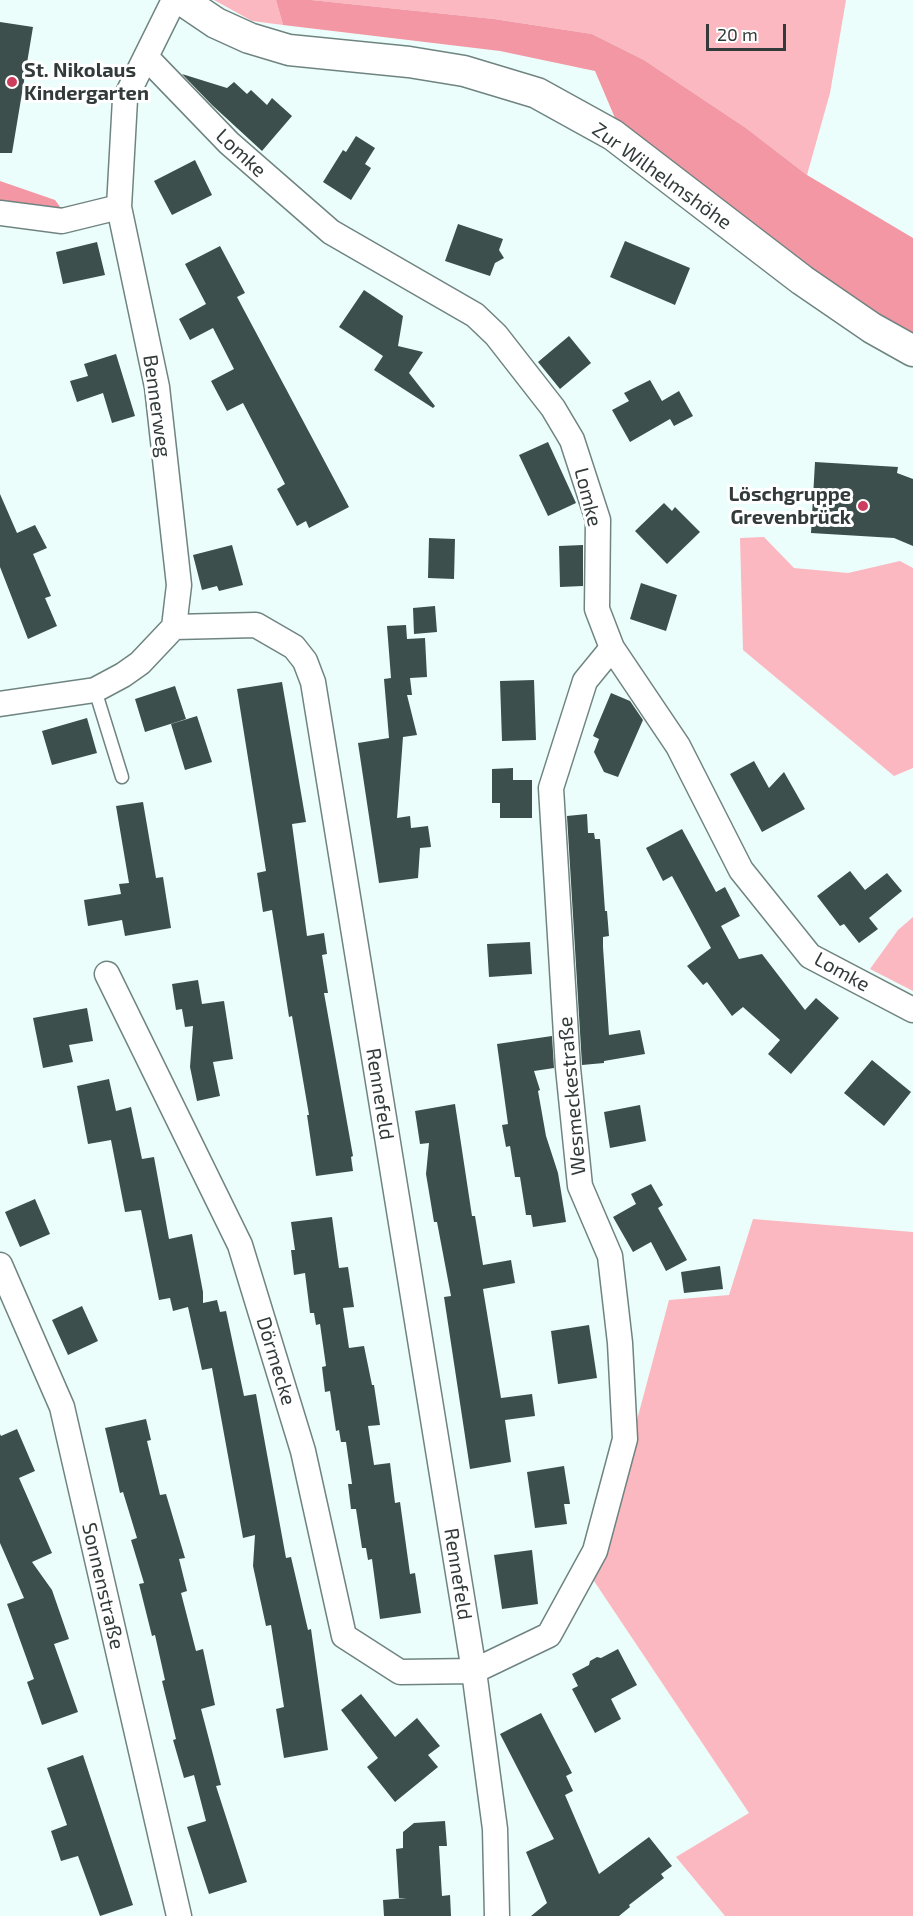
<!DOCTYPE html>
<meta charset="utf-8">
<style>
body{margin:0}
#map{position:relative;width:913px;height:1916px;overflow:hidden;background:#ecfefb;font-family:"Exo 2",sans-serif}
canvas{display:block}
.scale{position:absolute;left:706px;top:24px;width:80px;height:27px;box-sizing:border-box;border:3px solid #323b3a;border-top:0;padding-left:8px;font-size:18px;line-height:21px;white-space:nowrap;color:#323b3a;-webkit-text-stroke:4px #fff;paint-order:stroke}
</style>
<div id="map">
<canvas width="913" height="1916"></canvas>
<div class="scale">20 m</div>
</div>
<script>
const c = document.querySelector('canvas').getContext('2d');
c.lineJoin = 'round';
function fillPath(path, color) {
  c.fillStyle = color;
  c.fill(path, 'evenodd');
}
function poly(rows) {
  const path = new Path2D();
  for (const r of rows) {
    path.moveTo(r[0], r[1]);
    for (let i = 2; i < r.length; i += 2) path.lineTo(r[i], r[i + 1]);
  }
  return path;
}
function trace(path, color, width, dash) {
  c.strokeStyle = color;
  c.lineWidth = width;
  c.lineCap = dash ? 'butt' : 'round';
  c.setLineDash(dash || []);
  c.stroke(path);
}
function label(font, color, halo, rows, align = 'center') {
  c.font = font + ' "Exo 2",sans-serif';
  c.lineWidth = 6;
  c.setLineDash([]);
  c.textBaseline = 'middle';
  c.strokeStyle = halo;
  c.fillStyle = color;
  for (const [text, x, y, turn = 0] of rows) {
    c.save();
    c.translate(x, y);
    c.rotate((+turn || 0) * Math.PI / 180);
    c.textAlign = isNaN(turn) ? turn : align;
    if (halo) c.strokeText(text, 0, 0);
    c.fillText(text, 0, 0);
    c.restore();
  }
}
fillPath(poly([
 [214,0,276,0,283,25,252,21],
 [311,0,846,0,830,93,807,175,746,128,644,60,592,34,494,19],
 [764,537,794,568,848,573,900,561,913,568,913,768,894,776,743,650,740,538],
 [913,917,913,991,870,969,898,930],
 [753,1219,913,1232,913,1916,725,1916,676,1857,749,1813,594,1581,669,1300,729,1295]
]), '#fcb8c0');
fillPath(poly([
 [276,0,311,0,494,19,592,34,644,60,746,128,807,175,913,238,913,336,857,301,770,241,615,118,595,71,500,51,283,25],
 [0,181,55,200,64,212,0,204]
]), '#f297a3');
fillPath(poly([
 [0,22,33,27,12,153,0,153],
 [182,74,227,88,234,82,247,94,251,90,267,105,272,98,292,116,262,151,212,105],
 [356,136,375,148,365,164,371,168,351,200,323,182,343,150,346,152],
 [195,160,212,195,172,215,154,181],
 [458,224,503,239,499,250,504,258,495,263,490,276,445,261],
 [625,241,690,268,675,305,610,277],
 [97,242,105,275,63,284,56,252],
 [220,246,245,293,237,297,349,507,309,528,306,521,297,526,277,489,285,484,243,403,227,411,211,381,234,369,213,328,190,340,179,319,206,304,185,264],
 [364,290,403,316,398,346,423,352,409,373,435,406,433,408,374,370,383,356,339,327],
 [569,336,591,363,560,389,538,362],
 [116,354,135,416,112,423,103,393,77,402,70,381,88,376,84,364],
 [650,380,662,401,679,391,693,416,674,426,670,419,630,442,612,410,629,401,624,393],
 [548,442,576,503,548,516,519,455],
 [815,462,898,467,897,473,913,479,913,546,894,538,811,533],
 [0,494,17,533,35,525,47,548,33,554,51,596,45,598,57,626,28,639,0,567],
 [664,503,672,511,675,507,700,532,667,564,635,531],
 [429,538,455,539,454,579,428,578],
 [232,545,243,585,219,591,217,586,202,590,193,555],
 [583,545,583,586,560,587,559,546],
 [641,583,677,595,666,631,630,619],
 [435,606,437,632,414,634,413,608],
 [406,625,407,639,425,638,427,677,410,678,412,695,407,695,417,735,403,737,397,818,410,816,411,828,428,826,431,847,420,848,418,878,379,883,358,743,389,738,384,679,391,678,387,626],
 [534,680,536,740,502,741,500,681],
 [282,682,306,822,292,824,307,936,324,933,327,954,322,955,328,993,324,993,353,1156,351,1157,353,1171,316,1176,307,1115,309,1115,292,1016,289,1017,272,910,263,912,257,873,266,871,237,689],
 [175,686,186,719,145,732,135,699],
 [611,693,630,701,643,720,618,777,604,772,594,752,599,739,593,736],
 [197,716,212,762,185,770,171,724],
 [87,718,97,753,52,765,42,731],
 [754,761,769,788,784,772,805,809,762,832,730,774],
 [513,768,513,780,532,780,532,818,500,818,500,803,492,803,492,769],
 [143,802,156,878,163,877,171,928,125,936,122,920,88,926,84,900,121,894,119,884,129,883,116,806],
 [587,814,588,833,594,833,595,839,600,839,605,911,607,911,609,936,603,937,603,947,609,1035,640,1030,645,1054,604,1061,604,1063,582,1065,567,816],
 [682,829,716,892,725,887,740,916,721,926,739,959,762,954,805,1010,816,998,839,1018,791,1074,768,1054,780,1040,743,1007,732,1016,707,982,703,985,687,966,711,948,672,876,663,881,646,848],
 [850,871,865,890,887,873,902,891,869,918,878,929,859,943,844,924,840,926,817,896],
 [530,942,532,974,489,977,487,944],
 [198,980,202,1004,224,1001,233,1059,213,1062,220,1096,197,1101,190,1067,193,1026,185,1027,182,1009,176,1010,172,984],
 [87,1008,93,1041,69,1045,73,1062,43,1068,33,1018],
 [552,1036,554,1068,534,1071,540,1090,538,1091,546,1136,558,1173,566,1222,533,1227,531,1215,526,1215,520,1177,515,1177,510,1146,506,1147,502,1125,508,1124,497,1044],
 [872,1060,911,1092,884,1126,844,1093],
 [109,1079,116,1111,131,1107,142,1159,154,1157,169,1239,192,1234,203,1292,203,1303,217,1300,220,1312,226,1311,244,1396,256,1394,286,1558,291,1557,308,1630,311,1629,328,1750,284,1758,276,1709,284,1707,271,1625,266,1626,253,1566,255,1535,243,1538,212,1368,202,1370,188,1307,173,1311,170,1298,159,1300,141,1210,125,1212,111,1140,88,1144,77,1086],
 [455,1104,472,1216,475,1216,483,1265,511,1260,515,1283,483,1289,501,1398,532,1394,535,1416,505,1420,511,1462,470,1469,444,1297,451,1296,437,1222,434,1222,426,1174,429,1143,420,1144,415,1111],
 [640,1105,646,1141,610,1148,604,1112],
 [651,1184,663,1205,658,1208,687,1260,666,1271,651,1242,633,1252,613,1217,636,1204,631,1194],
 [35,1199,50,1234,20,1247,5,1212],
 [332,1217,339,1268,348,1267,354,1307,343,1308,349,1348,364,1346,372,1385,374,1385,380,1425,368,1426,374,1465,390,1463,395,1503,400,1502,410,1574,415,1573,421,1613,380,1619,372,1559,368,1560,366,1548,362,1548,356,1509,351,1509,348,1484,352,1484,346,1442,341,1442,339,1430,336,1431,330,1391,325,1392,322,1367,326,1366,320,1324,316,1325,314,1313,310,1313,305,1273,294,1275,291,1250,295,1250,291,1222],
 [720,1266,723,1289,684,1293,681,1272],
 [82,1306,98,1341,68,1355,52,1320],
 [589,1325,597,1378,558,1384,551,1331],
 [146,1419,151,1440,147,1441,160,1495,166,1494,185,1558,179,1559,187,1591,181,1593,196,1651,203,1649,215,1705,201,1709,221,1785,216,1786,247,1882,209,1894,187,1827,206,1821,194,1775,184,1778,173,1740,176,1739,162,1681,165,1680,155,1635,152,1636,139,1584,144,1583,131,1540,137,1538,123,1492,120,1493,105,1428],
 [17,1429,35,1471,19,1478,52,1553,32,1562,52,1590,69,1639,54,1644,78,1712,42,1725,27,1682,34,1679,7,1604,24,1598,0,1543,0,1434,1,1436],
 [564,1466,570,1504,564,1504,567,1524,535,1528,527,1472],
 [532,1550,538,1604,502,1609,494,1555],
 [618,1649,637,1685,611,1699,621,1719,595,1733,572,1689,578,1686,572,1674,589,1665,590,1661,597,1657,601,1658],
 [361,1694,395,1737,417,1718,440,1746,428,1755,438,1767,395,1802,367,1767,378,1758,341,1710],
 [541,1713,572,1773,566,1776,573,1791,565,1795,599,1874,649,1837,672,1866,661,1874,664,1878,629,1905,630,1907,619,1916,531,1916,547,1903,526,1852,554,1839,500,1734],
 [83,1755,133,1905,100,1916,78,1856,61,1861,51,1831,67,1825,47,1768],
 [445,1821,447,1846,439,1846,442,1896,450,1895,451,1916,384,1916,383,1900,407,1898,399,1898,396,1849,403,1848,403,1832,414,1823]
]), '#3c4f4c');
const service = poly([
 [95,690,122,777]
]);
const minor = poly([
 [146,57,229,143,331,232,475,315,496,335,553,408,572,440,598,520,597,609,612,648,678,746,741,870,810,956,913,1010],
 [0,213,62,221,119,207],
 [174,627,256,625,294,647,305,661,313,682,474,1671,495,1829,497,1916],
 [0,704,95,690,123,675,140,663,174,627,179,585,157,387,119,207,125,99,174,0],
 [107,974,240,1245,303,1451,344,1636,400,1672,474,1671,549,1635,595,1551,625,1439,620,1343,610,1256,580,1186,568,1068,551,788,585,681,612,648],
 [0,1265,62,1407,179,1916]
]);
const tertiary = poly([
 [182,0,216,23,249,38,289,50,409,62,464,71,537,93,613,135,802,280,872,328,913,351]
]);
trace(service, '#6f8480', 15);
trace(minor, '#6f8480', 27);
trace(tertiary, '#6f8480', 33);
trace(service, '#fff', 12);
trace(minor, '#fff', 24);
trace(tertiary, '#fff', 30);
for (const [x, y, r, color] of [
 [12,82,6,"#cd3d5e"],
 [863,506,6,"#cd3d5e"]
]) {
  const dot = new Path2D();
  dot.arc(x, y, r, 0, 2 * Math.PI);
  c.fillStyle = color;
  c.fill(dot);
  trace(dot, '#fff', 2);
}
label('bold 20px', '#323b3a', '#fff', [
 ["St. Nikolaus",24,70],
 ["Kindergarten",24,93],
 ["Löschgruppe",851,494,"right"],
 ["Grevenbrück",851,517,"right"]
], 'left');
label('20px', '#323b3a', '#fff', [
 ["Lomke",241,153,43],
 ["Zur Wilhelmshöhe",662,176,36],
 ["Bennerweg",157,406,82],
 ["Lomke",588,497,76],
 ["Lomke",842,972,29],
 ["Rennefeld",380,1094,81],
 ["Wesmeckestraße",572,1096,-95],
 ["Dörmecke",276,1361,73],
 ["Rennefeld",458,1574,81],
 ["Sonnenstraße",103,1586,77]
]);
</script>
